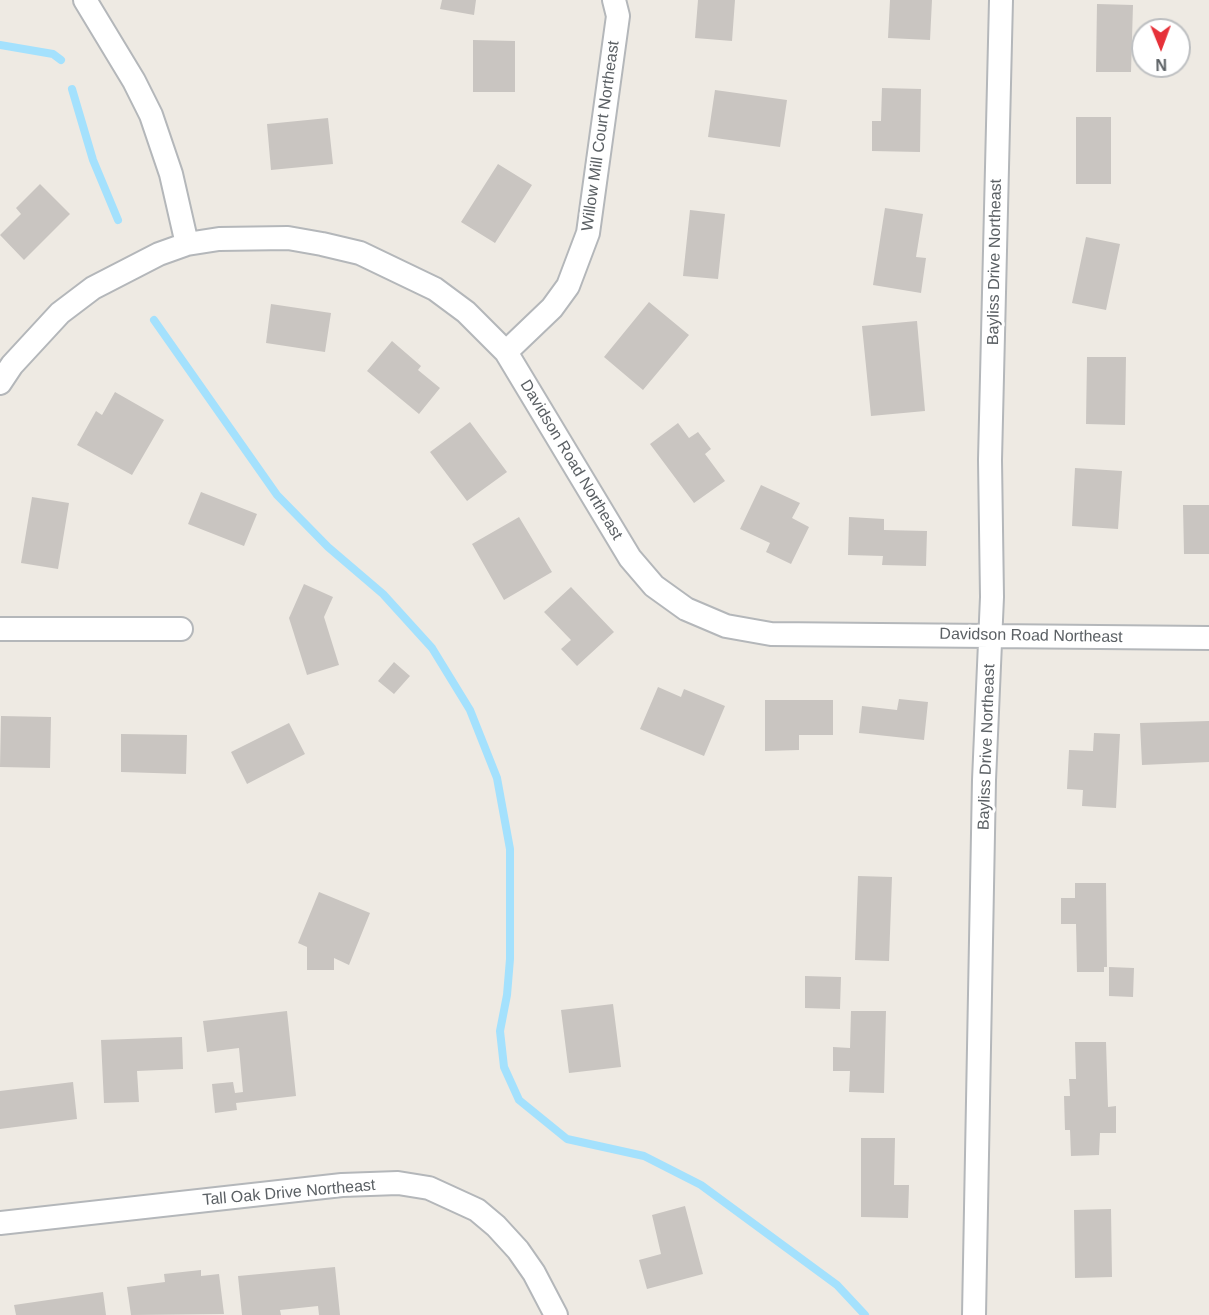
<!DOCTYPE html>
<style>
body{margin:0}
#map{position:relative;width:1209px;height:1315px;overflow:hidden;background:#eeeae3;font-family:Helvetica,sans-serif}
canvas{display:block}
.north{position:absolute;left:1131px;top:18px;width:60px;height:60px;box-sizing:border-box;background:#fff;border:2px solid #bdbfc1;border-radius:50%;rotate:179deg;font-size:16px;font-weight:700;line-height:24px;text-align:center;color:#5b6064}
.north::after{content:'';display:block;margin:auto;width:21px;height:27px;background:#e63139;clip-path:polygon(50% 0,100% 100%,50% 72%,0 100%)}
</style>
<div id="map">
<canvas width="1209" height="1315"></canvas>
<div class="north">N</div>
</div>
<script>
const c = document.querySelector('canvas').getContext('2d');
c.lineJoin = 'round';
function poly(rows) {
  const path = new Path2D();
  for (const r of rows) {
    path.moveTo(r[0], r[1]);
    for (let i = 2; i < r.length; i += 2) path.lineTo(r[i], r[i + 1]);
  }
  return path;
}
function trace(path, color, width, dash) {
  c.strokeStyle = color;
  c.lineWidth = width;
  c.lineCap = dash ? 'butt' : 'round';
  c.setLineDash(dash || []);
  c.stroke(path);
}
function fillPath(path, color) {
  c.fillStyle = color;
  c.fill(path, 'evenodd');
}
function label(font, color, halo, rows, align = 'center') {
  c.font = font + ' Helvetica,sans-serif';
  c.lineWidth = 6;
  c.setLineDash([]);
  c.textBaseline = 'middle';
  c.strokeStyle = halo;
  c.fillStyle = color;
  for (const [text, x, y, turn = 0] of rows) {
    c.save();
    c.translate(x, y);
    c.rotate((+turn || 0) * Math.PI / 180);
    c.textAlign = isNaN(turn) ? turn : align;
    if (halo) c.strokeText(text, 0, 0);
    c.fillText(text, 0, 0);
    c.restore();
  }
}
trace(poly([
 [0,45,53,54,61,60],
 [72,89,93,160,118,220],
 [154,320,277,495,328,547,383,594,432,648,470,710,497,778,510,849,510,959,507,995,500,1031,504,1067,519,1100,567,1139,644,1156,701,1185,837,1285,865,1315]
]), '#a4e1fd', 8);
fillPath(poly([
 [442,0,476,0,474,15,440,9],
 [698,0,735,0,732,41,695,38],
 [890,0,932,0,930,40,888,38],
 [1097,4,1133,5,1131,72,1096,72],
 [473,40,515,41,515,92,473,92],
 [882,88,921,89,920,152,872,151,872,121,881,121],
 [715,90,787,100,780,147,708,137],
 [1076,117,1111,117,1111,184,1076,184],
 [328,118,333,164,271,170,267,124],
 [498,164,532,185,495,243,461,222],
 [40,184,70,214,24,260,0,235,21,214,16,208],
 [885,208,923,214,916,257,926,258,921,293,873,285],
 [690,210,725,214,718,279,683,276],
 [1086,237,1120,244,1106,310,1072,303],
 [649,302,689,335,643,390,604,357],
 [271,304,331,313,325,352,266,343],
 [917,321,925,411,871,416,862,326],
 [392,341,421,366,418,370,440,388,419,414,367,371],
 [1087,357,1126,357,1125,425,1086,424],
 [115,392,164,420,132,475,77,445,96,411,102,415],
 [470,422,507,472,467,501,430,452],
 [678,423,689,438,698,432,711,449,705,454,725,481,694,503,650,444],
 [1075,468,1122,471,1118,529,1072,526],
 [761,485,800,503,792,518,809,527,791,564,766,552,770,543,740,529],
 [201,492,257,514,244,546,188,524],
 [32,497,69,503,58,569,21,563],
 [1183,505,1209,505,1209,554,1184,554],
 [519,517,552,572,504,600,472,544],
 [849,517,884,519,884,530,927,531,926,566,882,565,883,556,848,555],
 [304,584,333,597,324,617,339,665,307,675,289,618],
 [571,587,614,632,577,666,561,649,571,640,544,612],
 [394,662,410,676,394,694,378,681],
 [658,687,681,697,684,689,725,706,704,756,640,729],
 [899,699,928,702,924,740,859,733,862,706,897,710],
 [765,700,833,700,833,735,799,735,799,750,765,751],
 [1,716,51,717,50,768,0,767],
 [1209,721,1209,762,1142,765,1140,723],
 [289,723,305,754,247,784,231,752],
 [1094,733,1120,734,1116,808,1082,806,1083,790,1067,789,1069,750,1093,751],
 [121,734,187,735,186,774,121,772],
 [858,876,892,877,889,961,855,960],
 [1075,883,1106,883,1107,967,1104,967,1104,972,1077,972,1076,924,1061,924,1061,898,1075,898],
 [319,892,370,913,349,965,334,958,334,970,307,970,307,947,298,943],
 [1109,967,1134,968,1133,997,1109,996],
 [805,976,841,977,840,1009,805,1008],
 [613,1004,621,1067,569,1073,561,1010],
 [287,1011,296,1096,236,1103,237,1110,215,1113,212,1084,233,1082,235,1093,243,1092,239,1048,207,1052,203,1021],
 [851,1011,886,1011,884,1093,849,1092,850,1071,833,1071,833,1047,850,1048],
 [182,1037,183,1069,137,1071,139,1102,104,1103,101,1040],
 [1075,1042,1106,1042,1108,1107,1116,1106,1116,1133,1100,1133,1099,1155,1071,1156,1070,1130,1065,1130,1064,1096,1070,1096,1069,1079,1076,1079],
 [73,1082,77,1119,0,1129,0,1091],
 [861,1138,895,1138,894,1185,909,1185,908,1218,861,1217],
 [685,1206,703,1274,647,1289,639,1260,661,1254,652,1215],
 [1111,1209,1112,1277,1075,1278,1074,1210],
 [335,1267,340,1315,319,1315,318,1306,280,1310,281,1315,242,1315,238,1276],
 [201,1270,201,1276,219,1274,224,1314,131,1315,127,1287,165,1282,164,1274],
 [103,1292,106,1315,16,1315,14,1305]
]), '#c9c5c1');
const street = poly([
 [85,0,134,81,151,115,171,174,187,244],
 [506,352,552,308,568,286,588,233,618,16,614,0],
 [0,383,12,365,60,313,93,288,159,254,187,244,219,239,288,238,322,244,360,253,435,289,466,312,506,352,630,558,654,586,686,609,726,626,771,634,1209,638],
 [0,629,181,629],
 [0,1223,342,1185,398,1183,429,1188,477,1210,496,1226,518,1250,534,1273,556,1315],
 [974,1315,984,780,992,597,990,460,1001,0]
]);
trace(street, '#b4b7ba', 26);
trace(street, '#fff', 22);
label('16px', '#5b6064', '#fff', [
 ["Willow Mill Court Northeast",601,136,-82],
 ["Bayliss Drive Northeast",995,262,-89],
 ["Davidson Road Northeast",571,460,59],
 ["Davidson Road Northeast",1031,636,1],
 ["Bayliss Drive Northeast",987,747,-88],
 ["Tall Oak Drive Northeast",289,1193,-5]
]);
</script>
